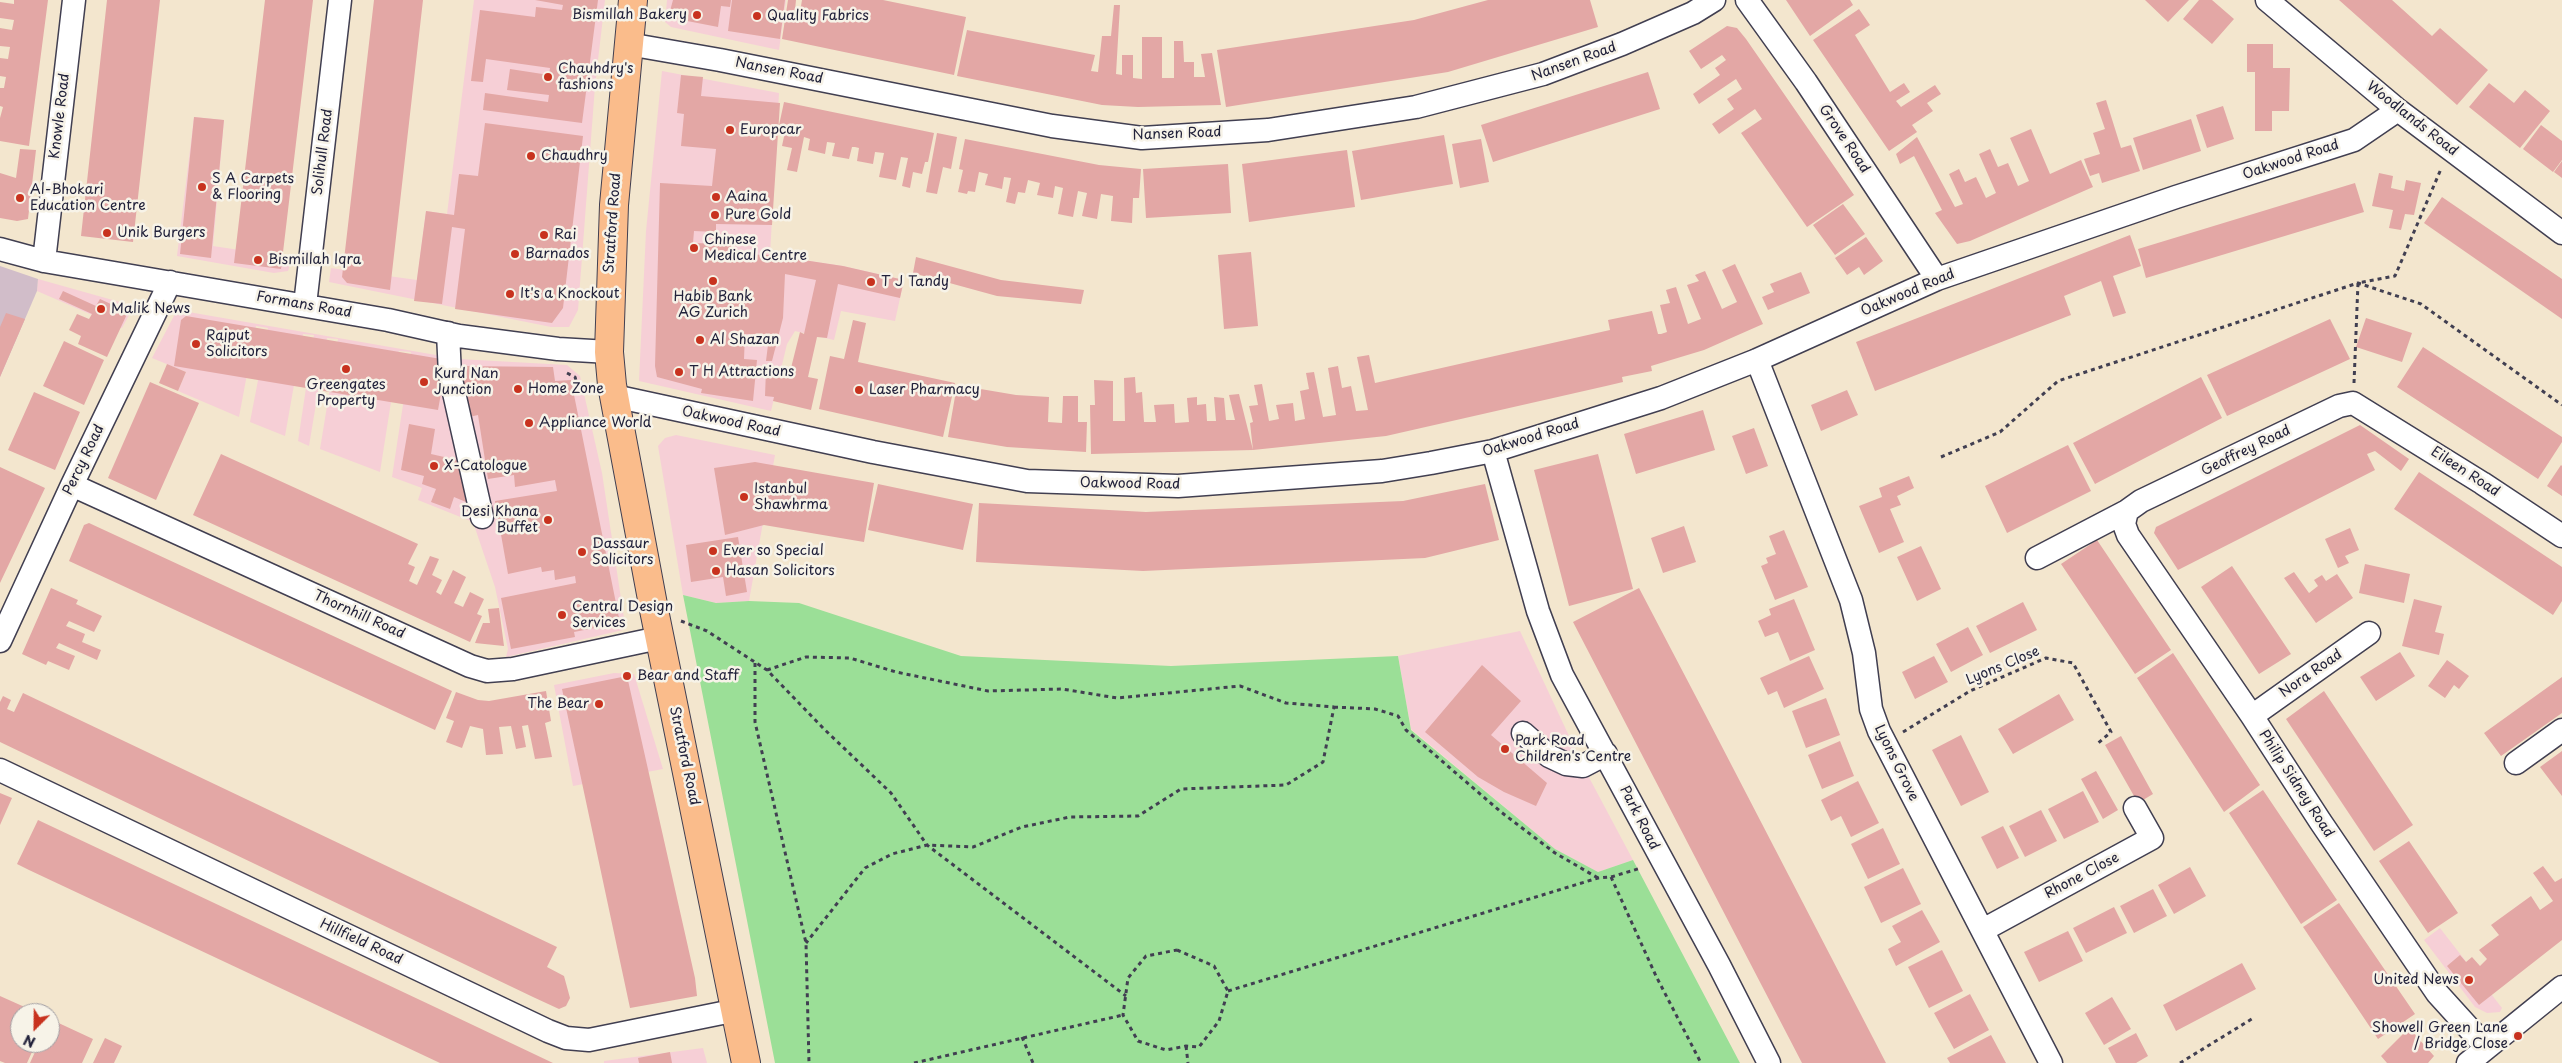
<!DOCTYPE html>
<style>
body{margin:0}
#map{position:relative;width:2562px;height:1063px;overflow:hidden;background:#f3e6ce;font-family:"Playpen Sans",sans-serif}
canvas{display:block}
.north{position:absolute;left:10px;top:1003px;width:50px;height:50px;box-sizing:border-box;background:#f7f3e8;border:1px solid #a29fa3;border-radius:50%;rotate:203deg;font-size:14px;font-weight:700;line-height:20px;text-align:center;color:#22223b}
.north::after{content:'';display:block;margin:auto;width:18px;height:22px;background:#c8321e;clip-path:polygon(50% 0,100% 100%,50% 72%,0 100%)}
</style>
<div id="map">
<canvas width="2562" height="1063"></canvas>
<div class="north">N</div>
</div>
<script>
const c = document.querySelector('canvas').getContext('2d');
c.lineJoin = 'round';
function fillPath(path, color) {
  c.fillStyle = color;
  c.fill(path, 'evenodd');
}
function poly(rows) {
  const path = new Path2D();
  for (const r of rows) {
    path.moveTo(r[0], r[1]);
    for (let i = 2; i < r.length; i += 2) path.lineTo(r[i], r[i + 1]);
  }
  return path;
}
function trace(path, color, width, dash) {
  c.strokeStyle = color;
  c.lineWidth = width;
  c.lineCap = dash ? 'butt' : 'round';
  c.setLineDash(dash || []);
  c.stroke(path);
}
function label(font, color, halo, rows, align = 'center') {
  c.font = font + ' "Playpen Sans",sans-serif';
  c.lineWidth = 5;
  c.setLineDash([]);
  c.textBaseline = 'middle';
  c.strokeStyle = halo;
  c.fillStyle = color;
  for (const [text, x, y, turn = 0] of rows) {
    c.save();
    c.translate(x, y);
    c.rotate((+turn || 0) * Math.PI / 180);
    c.textAlign = isNaN(turn) ? turn : align;
    if (halo) c.strokeText(text, 0, 0);
    c.fillText(text, 0, 0);
    c.restore();
  }
}
fillPath(poly([
 [474,0,605,0,595,86,578,310,569,327,551,327,329,282,331,268,417,280,426,211,447,214],
 [667,0,786,0,779,50,671,27,665,22],
 [662,71,779,93,770,255,843,266,904,280,895,321,841,311,834,340,795,331,787,344,771,411,639,381,646,231],
 [194,117,224,120,213,246,292,258,288,271,274,273,177,256],
 [38,279,134,306,122,328,37,291],
 [177,310,459,359,567,365,580,376,602,473,625,625,623,630,506,657,508,649,495,587,473,522,418,500,422,488,392,477,411,352,399,351,380,472,320,449,338,339,327,338,309,446,298,441,314,335,303,334,285,436,250,422,268,328,256,326,239,417,178,391,186,372,152,358],
 [676,435,775,455,749,601,716,603,683,595,658,446,665,438],
 [1520,631,1584,768,1633,860,1598,872,1555,849,1411,729,1398,656],
 [614,673,634,674,663,769,573,786,554,685],
 [2440,928,2502,1008,2500,1012,2487,1013,2475,1007,2424,940],
 [703,1048,707,1063,604,1063,604,1061]
]), '#f6cfd6');
fillPath(poly([
 [0,266,38,279,37,291,0,377]
]), '#d1bdc9');
fillPath(poly([
 [683,595,716,603,749,601,799,603,961,656,1171,666,1398,656,1411,730,1555,849,1598,872,1633,860,1740,1063,775,1063]
]), '#9bdf97');
fillPath(poly([
 [14,0,48,0,29,146,0,141,0,118,3,107,0,106,0,88,4,88,6,77,0,76,0,58,8,59,10,47,0,46,0,28,12,30,14,20,0,18,0,2,14,4],
 [107,0,160,0,133,242,81,236],
 [265,0,313,0,281,269,234,263],
 [374,0,423,0,390,290,347,283,342,277],
 [535,0,598,0,582,123,483,110,485,93,548,102,549,95,507,90,510,69,549,75,550,68,486,59,483,82,471,81,480,10,535,17,536,7,562,10,563,5],
 [673,0,731,0,730,7,721,6,718,27,677,19,670,11],
 [732,0,785,0,780,39,728,31],
 [788,0,796,0,795,10,800,12,802,0,883,0,966,17,954,75,782,39],
 [1488,0,1590,0,1598,27,1448,72,1226,107,1217,50,1414,20],
 [1786,0,1850,0,1853,5,1810,36],
 [2145,0,2189,0,2168,22],
 [2199,0,2212,0,2234,19,2212,44,2183,19],
 [2339,0,2392,0,2432,36,2440,28,2488,70,2457,105],
 [1114,5,1120,5,1116,74,1122,75,1122,55,1133,55,1133,78,1142,79,1142,37,1162,37,1162,78,1174,78,1174,41,1183,41,1184,62,1194,62,1194,77,1205,77,1201,54,1212,53,1221,105,1138,107,1102,105,957,76,967,30,1095,55,1091,71,1098,72,1102,36,1111,36],
 [1859,9,1870,25,1855,35,1890,92,1904,83,1910,92,1896,101,1901,107,1935,85,1941,94,1927,103,1933,111,1912,125,1917,132,1889,151,1813,40],
 [1727,26,1737,28,1746,39,1854,195,1807,227,1741,133,1762,119,1755,109,1719,134,1712,124,1734,109,1727,99,1742,89,1736,79,1699,104,1693,94,1720,75,1715,68,1726,60,1722,55,1701,69,1689,51],
 [2247,44,2273,44,2273,68,2290,68,2289,111,2272,111,2272,131,2255,131,2255,72,2247,72],
 [1648,72,1660,109,1493,162,1481,125],
 [681,75,703,77,701,96,780,103,772,225,716,224,716,232,694,231,693,243,731,244,731,254,770,255,843,266,904,280,900,298,838,284,827,338,817,337,808,377,818,379,811,410,773,401,774,397,765,396,766,370,790,372,800,332,804,334,816,280,785,274,783,318,772,361,766,361,768,345,750,345,750,334,745,334,744,359,757,360,753,401,701,393,702,389,657,377,655,366,660,183,712,186,716,149,681,146,684,114,677,113],
 [2489,83,2514,103,2525,90,2550,111,2520,148,2469,107],
 [2106,100,2121,148,2131,145,2140,171,2102,183,2099,173,2090,176,2084,159,2100,154,2093,133,2105,129,2096,103],
 [784,102,934,133,928,162,925,162,922,174,913,172,910,188,902,186,908,158,901,157,896,180,879,177,884,153,875,152,873,164,857,161,859,148,855,147,852,147,849,159,832,156,835,143,827,142,825,154,808,150,810,139,804,137,797,172,787,170,792,148,782,146,785,132,778,130],
 [2223,106,2234,139,2207,148,2196,115],
 [194,117,224,120,211,258,180,254],
 [2191,119,2201,151,2143,170,2133,138],
 [485,123,583,136,563,308,552,323,455,309,465,229,452,227,442,304,414,301,426,211,454,215,459,174,478,176],
 [2541,125,2562,141,2562,160,2553,172,2523,149],
 [2031,129,2050,174,2081,160,2093,187,1970,241,1957,244,1935,213,1942,210,1914,156,1900,164,1896,154,1917,137,1955,207,1963,204,1949,174,1959,169,1965,182,1976,177,1986,198,1996,193,1979,154,1990,149,1998,167,2008,163,2018,186,2029,181,2010,138],
 [937,133,957,137,951,169,943,167,937,194,926,192],
 [1444,135,1453,184,1361,200,1352,151],
 [965,139,1099,165,1141,169,1139,198,1133,198,1132,223,1111,221,1113,196,1101,194,1097,219,1082,216,1087,193,1078,191,1073,217,1058,214,1063,188,1055,186,1053,198,1037,195,1040,183,1028,180,1025,193,1018,192,1015,204,1006,202,1011,178,1004,177,1002,189,994,187,985,185,988,174,979,172,975,192,968,191,967,194,958,192,963,170,959,169],
 [1481,139,1489,182,1460,188,1452,144],
 [20,149,36,150,28,219,17,221,0,218,0,173,16,178],
 [1347,150,1355,207,1249,222,1242,164],
 [2562,161,2562,178,2554,172],
 [1228,164,1231,213,1146,218,1143,169],
 [2379,173,2393,176,2391,188,2404,191,2406,180,2421,183,2414,215,2405,214,2401,230,2389,228,2393,210,2372,206],
 [2355,183,2364,212,2146,278,2138,249],
 [2442,197,2562,279,2562,319,2424,223],
 [1843,204,1865,234,1835,255,1813,225],
 [2130,235,2141,266,2113,276,2126,313,2113,317,2101,281,2064,296,2071,315,1875,391,1856,342],
 [1866,237,1883,261,1864,275,1859,267,1847,275,1835,258],
 [1251,252,1258,326,1224,329,1218,255],
 [916,257,1001,280,1084,290,1081,304,997,296,913,273],
 [1735,264,1763,324,1704,350,1651,366,1652,371,1622,377,1623,382,1606,386,1386,436,1253,450,1250,423,1253,422,1249,406,1258,405,1254,385,1262,384,1269,421,1279,419,1276,405,1293,403,1295,421,1305,419,1300,391,1309,389,1306,373,1314,372,1323,417,1336,415,1328,368,1338,366,1342,388,1351,386,1356,411,1368,410,1357,357,1369,355,1375,383,1610,330,1608,320,1652,311,1658,334,1661,334,1667,332,1660,305,1670,303,1666,290,1676,287,1688,324,1701,319,1687,285,1699,281,1695,275,1705,271,1722,309,1737,302,1722,270],
 [1801,272,1810,293,1768,310,1762,297,1774,292,1770,284],
 [63,291,96,306,100,299,128,312,107,357,78,344,81,336,69,330,77,314,89,319,92,314,59,299],
 [6,313,25,319,0,377,0,327],
 [186,316,447,360,438,410,174,366,181,320],
 [2366,318,2412,333,2402,362,2356,347],
 [2330,319,2350,359,2227,416,2207,375],
 [853,320,866,323,858,362,955,383,943,437,819,409,830,356,844,359],
 [64,341,104,360,84,405,43,386],
 [2423,347,2562,437,2562,442,2538,479,2397,387],
 [167,364,186,372,178,391,159,383],
 [459,366,553,367,555,381,571,380,620,623,574,632,575,637,511,649,501,598,576,583,575,576,555,580,554,570,542,572,541,567,508,574,495,501,557,491,555,480,515,487,514,475,488,479,478,415,469,417],
 [1135,377,1136,393,1142,392,1144,422,1156,422,1154,405,1174,404,1175,423,1189,422,1187,398,1197,397,1197,405,1206,404,1207,421,1216,421,1214,397,1224,398,1226,420,1235,420,1229,395,1239,394,1253,450,1091,454,1090,405,1095,405,1094,380,1113,381,1113,421,1125,421,1124,378],
 [2201,377,2222,418,2095,484,2073,443],
 [150,382,199,403,156,500,108,478],
 [957,385,1016,395,1049,397,1048,422,1062,423,1063,396,1078,396,1078,422,1087,422,1086,452,1007,447,948,437],
 [1847,390,1858,415,1821,431,1811,405],
 [34,392,80,412,55,470,8,450],
 [1703,410,1715,450,1636,474,1624,434],
 [409,424,435,429,431,454,466,462,473,484,466,502,454,497,450,509,431,502,436,489,422,484,424,476,401,470],
 [2360,425,2409,459,2401,471,2375,451,2367,454,2375,470,2178,570,2154,533,2156,527],
 [1754,428,1768,466,1746,474,1732,436],
 [2068,445,2091,491,2007,533,1985,486],
 [221,454,418,544,408,564,415,567,409,581,417,585,430,556,439,559,432,575,442,580,436,592,441,595,453,570,466,577,454,603,463,607,470,592,484,599,477,614,482,616,470,642,193,515],
 [1598,454,1633,589,1569,606,1534,470],
 [755,462,874,483,864,542,764,525,725,535,714,468],
 [2561,465,2562,466,2562,496,2547,486],
 [0,467,45,488,0,583],
 [2419,472,2562,567,2562,601,2553,615,2394,509],
 [1909,476,1914,488,1897,496,1901,505,1890,509,1904,542,1879,553,1859,506,1882,497,1879,488],
 [878,484,973,504,963,550,868,530],
 [1485,484,1499,540,1425,558,1143,571,976,562,979,503,1146,512,1403,501],
 [89,523,452,691,435,730,69,561,84,525],
 [1684,526,1696,562,1663,573,1651,538],
 [2350,528,2359,550,2345,556,2349,563,2338,568,2325,539],
 [1784,530,1808,587,1775,600,1761,566,1768,563,1766,558,1776,554,1769,536],
 [738,537,747,592,726,596,723,577,691,582,686,545],
 [2097,540,2171,650,2135,674,2061,564],
 [1921,546,1941,589,1917,601,1897,557],
 [2365,564,2410,574,2404,603,2359,593],
 [2232,566,2291,654,2259,674,2201,587],
 [2294,572,2309,593,2318,586,2314,580,2322,575,2326,581,2337,574,2353,598,2316,623,2284,578],
 [51,588,78,600,76,604,102,616,94,632,69,621,66,626,85,634,82,642,101,650,97,660,59,643,56,648,75,656,69,670,48,661,46,665,22,654],
 [1639,588,1705,714,1886,1063,1802,1063,1762,986,1573,622],
 [1794,599,1815,650,1790,661,1778,632,1765,637,1758,621,1771,615,1769,609],
 [2414,599,2442,606,2435,632,2444,634,2439,655,2402,646],
 [2023,602,2037,630,1990,653,1976,626],
 [499,608,504,646,475,643,483,623,490,623,488,609],
 [1968,627,1983,655,1951,672,1936,644],
 [2400,652,2415,676,2376,701,2360,677],
 [2173,653,2260,785,2224,812,2137,678],
 [1809,656,1824,689,1784,708,1777,691,1768,695,1760,678],
 [1934,656,1948,682,1915,699,1902,672],
 [2447,660,2469,676,2459,689,2454,685,2445,698,2428,686],
 [1482,665,1521,701,1491,735,1547,783,1536,806,1504,792,1478,777,1425,732],
 [627,676,695,978,697,996,630,1008,562,689],
 [2562,677,2562,713,2501,756,2484,733],
 [546,691,551,721,545,723,552,757,535,759,528,725,522,726,526,747,516,749,511,726,499,727,503,754,486,755,483,729,470,726,462,748,446,742,454,721,446,718,456,692,478,700,489,701],
 [2324,691,2413,825,2374,851,2286,719],
 [23,693,557,947,547,967,564,976,570,998,566,1006,559,1009,533,997,0,742,0,702,3,696,11,700,7,709,14,712],
 [2059,694,2074,720,2013,754,1998,729],
 [1826,698,1840,735,1806,748,1792,711],
 [1961,735,1989,792,1961,806,1932,750],
 [2121,736,2153,794,2138,803,2105,745],
 [1840,741,1854,776,1822,789,1808,755],
 [2562,751,2562,796,2540,767],
 [2096,771,2118,810,2103,819,2081,779],
 [1858,781,1879,823,1851,837,1841,816,1831,821,1821,800],
 [2263,790,2337,900,2301,924,2229,813],
 [2083,791,2099,822,2064,839,2048,809],
 [0,793,12,798,0,825],
 [2041,810,2057,841,2025,857,2009,826],
 [38,820,437,1008,553,1063,440,1063,29,870,17,864],
 [2003,826,2019,858,1997,869,1981,837],
 [1883,828,1900,864,1868,879,1851,844],
 [2409,841,2458,913,2428,933,2379,861],
 [2543,866,2555,882,2562,878,2562,940,2479,1005,2447,966,2460,955,2466,962,2472,957,2480,966,2487,959,2479,950,2499,935,2491,925,2531,896,2540,910,2553,901,2533,873],
 [2190,867,2206,896,2174,914,2158,885],
 [1903,868,1921,904,1881,923,1864,887],
 [2153,889,2167,916,2134,933,2120,906],
 [2339,903,2415,1014,2378,1039,2303,927],
 [2114,907,2127,933,2086,953,2073,928],
 [1922,910,1940,942,1896,966,1888,949,1901,942,1892,926],
 [2068,931,2083,961,2039,982,2024,952],
 [1942,950,1963,991,1929,1008,1908,967],
 [2242,963,2256,989,2176,1031,2163,1005],
 [1970,994,1989,1030,1954,1049,1934,1013],
 [0,996,38,1013,20,1013,20,1043,36,1043,27,1063,5,1063,0,1061],
 [2112,997,2131,1029,2104,1045,2085,1013],
 [50,1019,93,1039,82,1063,30,1063,39,1043,50,1043],
 [2409,1028,2434,1056,2428,1063,2387,1063,2381,1056],
 [2136,1033,2148,1056,2136,1063,2116,1063,2108,1048],
 [1991,1035,2006,1063,1950,1063,1947,1058],
 [105,1038,122,1046,114,1063,93,1063],
 [670,1052,672,1063,639,1063,638,1058]
]), '#e3a7a5');
const minor = poly([
 [1747,0,1806,82,1937,279],
 [2267,0,2398,110,2562,233],
 [628,44,720,60,1052,126,1142,138,1268,130,1416,107,1543,74,1622,44,1693,13,1714,0],
 [0,249,44,261,388,320,459,336,558,349,609,352],
 [44,261,74,0],
 [305,305,340,0],
 [448,333,450,375,482,517],
 [1757,360,1851,600,1864,653,1871,709,1879,731,2051,1063],
 [614,396,873,452,1027,481,1178,486,1382,471,1431,463,1493,451,1661,398,1757,360,1937,279,2176,197,2354,140,2398,110],
 [1493,451,1538,611,1562,675,1719,965,1769,1063],
 [72,485,470,666,487,671,513,669,659,638],
 [2127,511,2124,524,2128,535,2252,716,2320,821,2437,993,2486,1047],
 [2037,558,2127,511,2141,501,2339,406,2353,403,2482,483,2562,536],
 [0,641,72,485,170,282],
 [2252,716,2369,633],
 [1523,733,1549,756,1566,764,1583,766,1606,754],
 [2516,763,2562,730],
 [0,770,548,1031,566,1038,589,1040,737,1010],
 [1983,930,2152,838,2135,808],
 [2468,1063,2562,987]
]);
const highway = poly([
 [633,0,614,205,609,352,612,385,654,610,746,1063]
]);
trace(minor, '#413f51', 25);
trace(highway, '#413f51', 30);
trace(poly([
 [567,373,575,377,579,391,589,389],
 [2354,383,2358,283,2395,276,2441,169],
 [1941,457,2000,432,2058,381,2358,283,2421,304,2562,405],
 [681,621,707,631,767,670,824,729,891,793,927,845,1126,996],
 [755,663,755,722,806,943,809,1063],
 [767,670,806,657,850,658,896,672,988,691,1062,689,1117,698,1240,686,1286,703,1334,707,1323,762,1286,785,1181,789,1138,816,1070,817,1022,827,973,847,927,845,892,854,865,868,806,943],
 [1334,707,1375,709,1398,716,1406,730,1501,812,1555,853,1598,878],
 [1903,732,1970,691,2046,658,2073,663,2111,732,2096,745],
 [1611,877,1656,976,1701,1063],
 [1177,950,1214,966,1228,991,1219,1021,1199,1047,1186,1046,1166,1050,1138,1041,1123,1015,1128,978,1146,956,1177,950],
 [1228,991,1598,878,1611,877,1641,868],
 [1022,1037,1033,1063],
 [1186,1046,1188,1063],
 [914,1063,1123,1015],
 [2180,1063,2255,1017]
]), '#413f51', 3, [4, 4]);
trace(minor, '#fff', 22);
trace(highway, '#fabc8b', 28);
for (const [x, y, r, color] of [
 [697,15,5,"#c8321e"],
 [757,16,5,"#c8321e"],
 [548,77,5,"#c8321e"],
 [730,130,5,"#c8321e"],
 [531,156,5,"#c8321e"],
 [202,187,5,"#c8321e"],
 [716,197,5,"#c8321e"],
 [20,198,5,"#c8321e"],
 [715,215,5,"#c8321e"],
 [107,233,5,"#c8321e"],
 [544,235,5,"#c8321e"],
 [694,248,5,"#c8321e"],
 [515,254,5,"#c8321e"],
 [258,260,5,"#c8321e"],
 [713,281,5,"#c8321e"],
 [871,282,5,"#c8321e"],
 [510,294,5,"#c8321e"],
 [101,309,5,"#c8321e"],
 [700,340,5,"#c8321e"],
 [196,344,5,"#c8321e"],
 [346,369,5,"#c8321e"],
 [679,372,5,"#c8321e"],
 [424,382,5,"#c8321e"],
 [518,389,5,"#c8321e"],
 [859,390,5,"#c8321e"],
 [529,423,5,"#c8321e"],
 [434,466,5,"#c8321e"],
 [744,497,5,"#c8321e"],
 [548,520,5,"#c8321e"],
 [713,551,5,"#c8321e"],
 [582,552,5,"#c8321e"],
 [716,571,5,"#c8321e"],
 [562,615,5,"#c8321e"],
 [627,676,5,"#c8321e"],
 [599,704,5,"#c8321e"],
 [1505,749,5,"#c8321e"],
 [2469,980,5,"#c8321e"],
 [2518,1036,5,"#c8321e"]
]) {
  const dot = new Path2D();
  dot.arc(x, y, r, 0, 2 * Math.PI);
  c.fillStyle = color;
  c.fill(dot);
  trace(dot, '#f7f3e8', 2);
}
label('14px', '#22223b', '#f7f3e8', [
 ["Bismillah Bakery",687,15,"right"],
 ["Quality Fabrics",767,16],
 ["Chauhdry's",558,69],
 ["fashions",558,85],
 ["Europcar",740,130],
 ["Chaudhry",541,156],
 ["S A Carpets",212,179],
 ["& Flooring",212,195],
 ["Al-Bhokari",30,190],
 ["Education Centre",30,206],
 ["Aaina",726,197],
 ["Pure Gold",725,215],
 ["Unik Burgers",117,233],
 ["Rai",554,235],
 ["Chinese",704,240],
 ["Medical Centre",704,256],
 ["Barnados",525,254],
 ["Bismillah Iqra",268,260],
 ["T J Tandy",881,282],
 ["It's a Knockout",520,294],
 ["Habib Bank",713,297,"center"],
 ["AG Zurich",713,313,"center"],
 ["Malik News",111,309],
 ["Rajput",206,336],
 ["Solicitors",206,352],
 ["Al Shazan",710,340],
 ["T H Attractions",689,372],
 ["Kurd Nan",434,374],
 ["Junction",434,390],
 ["Greengates",346,385,"center"],
 ["Property",346,401,"center"],
 ["Home Zone",528,389],
 ["Laser Pharmacy",869,390],
 ["Appliance World",539,423],
 ["X-Catologue",444,466],
 ["Istanbul",754,489],
 ["Shawhrma",754,505],
 ["Desi Khana",538,512,"right"],
 ["Buffet",538,528,"right"],
 ["Dassaur",592,544],
 ["Solicitors",592,560],
 ["Ever so Special",723,551],
 ["Hasan Solicitors",726,571],
 ["Central Design",572,607],
 ["Services",572,623],
 ["Bear and Staff",637,676],
 ["The Bear",589,704,"right"],
 ["Park Road",1515,741],
 ["Children's Centre",1515,757],
 ["United News",2459,980,"right"],
 ["Showell Green Lane",2508,1028,"right"],
 ["/ Bridge Close",2508,1044,"right"]
], 'left');
label('14px', '#22223b', '#f7f3e8', [
 ["Nansen Road",1574,62,-20],
 ["Nansen Road",779,71,11],
 ["Knowle Road",60,116,-83],
 ["Woodlands Road",2412,119,38],
 ["Nansen Road",1177,134,-2],
 ["Grove Road",1844,139,56],
 ["Solihull Road",323,152,-83],
 ["Oakwood Road",2291,160,-18],
 ["Stratford Road",613,223,-86],
 ["Oakwood Road",1908,293,-23],
 ["Formans Road",304,305,10],
 ["Oakwood Road",731,422,12],
 ["Oakwood Road",1531,438,-17],
 ["Geoffrey Road",2246,451,-26],
 ["Percy Road",84,460,-64],
 ["Eileen Road",2465,472,33],
 ["Oakwood Road",1130,484,1],
 ["Thornhill Road",359,615,24],
 ["Lyons Close",2003,666,-23],
 ["Nora Road",2311,674,-35],
 ["Stratford Road",684,756,78],
 ["Lyons Grove",1896,763,64],
 ["Philip Sidney Road",2296,784,57],
 ["Park Road",1639,818,63],
 ["Rhone Close",2082,876,-28],
 ["Hillfield Road",361,942,25]
]);
</script>
